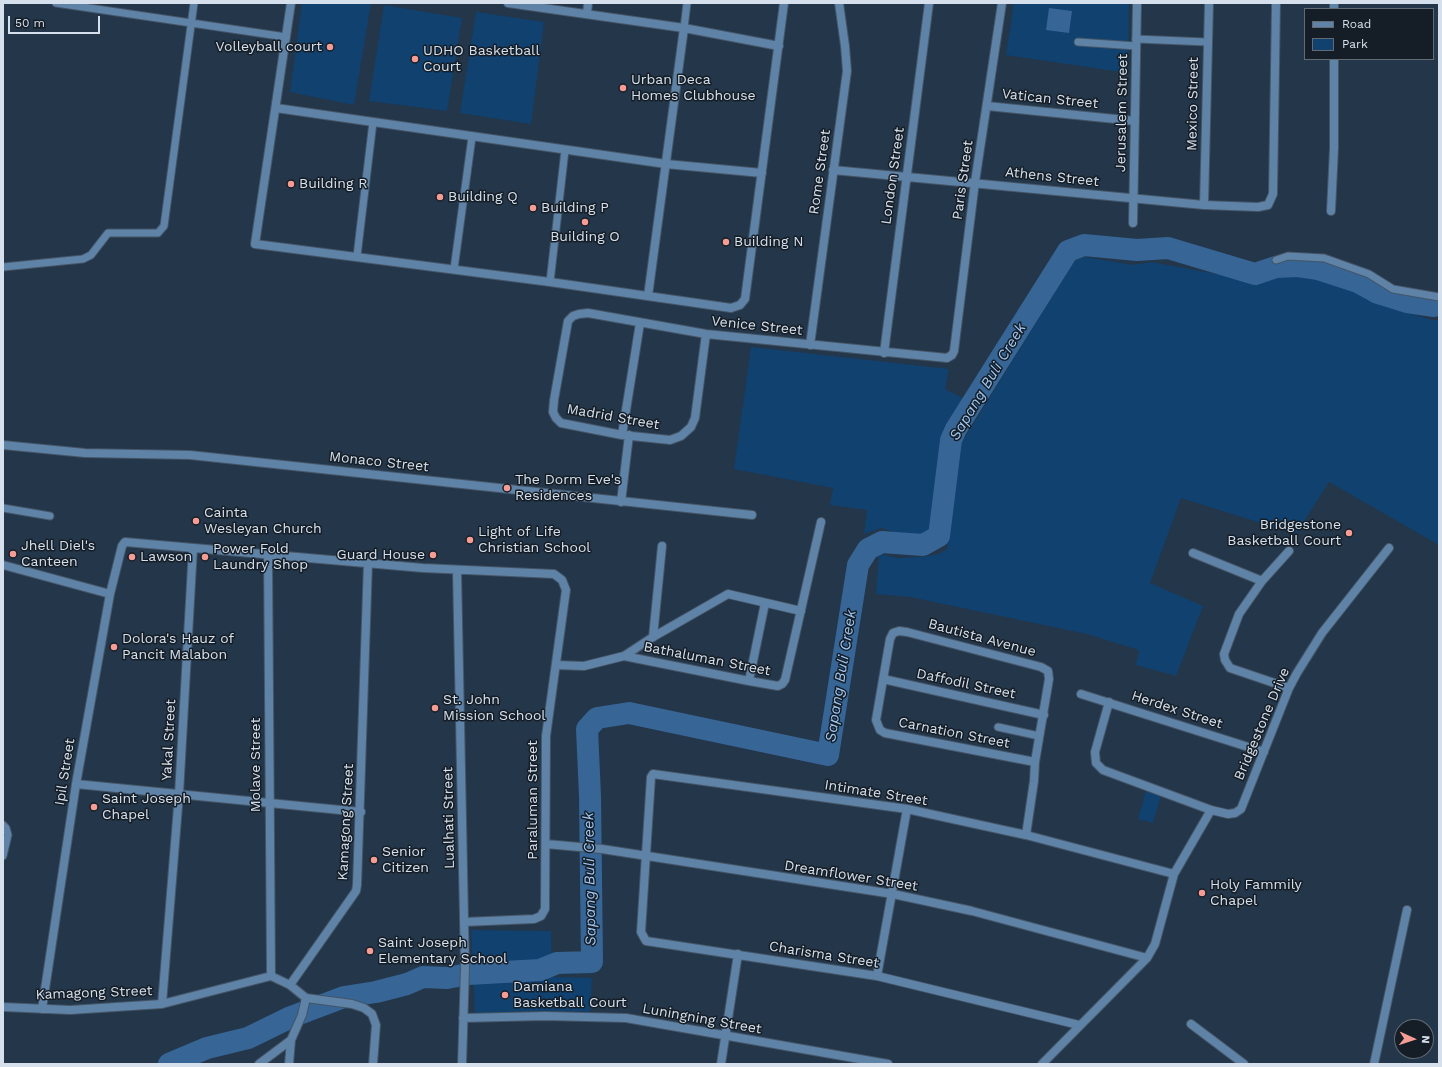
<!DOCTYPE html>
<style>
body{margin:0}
#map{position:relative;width:1442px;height:1067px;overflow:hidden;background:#243649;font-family:"Work Sans",sans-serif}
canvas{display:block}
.frame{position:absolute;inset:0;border:4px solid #d5e0ec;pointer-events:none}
.legend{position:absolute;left:1304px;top:8px;width:130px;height:52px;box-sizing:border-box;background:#151d26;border:1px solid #626b75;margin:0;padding:5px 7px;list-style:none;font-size:12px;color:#d5e0ec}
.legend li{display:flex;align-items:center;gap:8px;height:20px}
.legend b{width:20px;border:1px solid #626b75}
.north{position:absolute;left:1394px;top:1019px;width:40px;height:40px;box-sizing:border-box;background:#151d26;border:1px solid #626b75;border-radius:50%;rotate:93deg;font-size:11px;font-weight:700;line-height:16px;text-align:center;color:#d5e0ec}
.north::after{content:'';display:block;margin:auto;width:14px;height:18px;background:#f59c94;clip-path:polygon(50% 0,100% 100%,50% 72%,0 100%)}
.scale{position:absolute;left:8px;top:16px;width:92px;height:18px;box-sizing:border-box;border:2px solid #d5e0ec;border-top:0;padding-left:5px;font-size:12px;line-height:14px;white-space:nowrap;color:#d5e0ec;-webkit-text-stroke:3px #151d26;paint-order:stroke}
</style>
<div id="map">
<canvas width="1442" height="1067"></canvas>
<div class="frame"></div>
<ul class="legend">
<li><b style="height:5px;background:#5f82a7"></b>Road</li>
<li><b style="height:11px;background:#10416f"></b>Park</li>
</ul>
<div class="north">N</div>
<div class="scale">50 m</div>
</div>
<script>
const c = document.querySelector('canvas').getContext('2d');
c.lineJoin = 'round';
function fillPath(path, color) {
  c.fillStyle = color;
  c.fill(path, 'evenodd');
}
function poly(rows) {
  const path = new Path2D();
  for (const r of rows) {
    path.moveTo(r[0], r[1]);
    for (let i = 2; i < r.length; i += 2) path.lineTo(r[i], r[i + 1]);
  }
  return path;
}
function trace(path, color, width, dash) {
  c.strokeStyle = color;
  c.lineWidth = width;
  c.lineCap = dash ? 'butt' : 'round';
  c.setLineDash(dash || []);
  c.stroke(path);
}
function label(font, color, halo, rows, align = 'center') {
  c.font = font + ' "Work Sans",sans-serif';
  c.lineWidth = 3;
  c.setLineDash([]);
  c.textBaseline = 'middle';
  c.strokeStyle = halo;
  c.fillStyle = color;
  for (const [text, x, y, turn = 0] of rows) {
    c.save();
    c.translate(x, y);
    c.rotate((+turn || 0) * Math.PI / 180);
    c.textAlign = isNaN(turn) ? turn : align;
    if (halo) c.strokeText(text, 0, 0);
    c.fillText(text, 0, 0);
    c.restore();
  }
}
fillPath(poly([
 [302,3,371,3,354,105,290,92],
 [1014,3,1129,3,1128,73,1006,55],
 [384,5,462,18,447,111,369,101],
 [476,12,544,22,531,124,460,113],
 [1085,257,1133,265,1151,262,1255,281,1312,273,1367,293,1383,306,1433,320,1439,320,1439,545,1329,482,1296,534,1181,498,1150,583,1203,606,1176,676,1136,665,1139,650,1087,634,910,597,876,594,879,554,898,558,922,557,939,554,947,549,962,442,1072,265,1077,259],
 [751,347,949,369,945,389,968,401,941,435,929,531,910,537,881,528,864,534,867,510,830,505,833,488,734,469],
 [1146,791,1161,795,1153,823,1138,819],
 [471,930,551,931,552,977,592,978,590,1012,536,1011,475,1013]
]), '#10416f');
fillPath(poly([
 [1049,8,1072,11,1069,33,1046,30]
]), '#366596');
trace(poly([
 [169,1064,207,1048,248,1038,291,1017,344,997,376,992,407,984,423,977,447,978,468,974,540,970,557,963,592,962,590,796,587,729,597,718,629,713,828,755,858,565,868,549,882,542,923,545,939,536,951,440,956,429,1068,251,1084,245,1137,250,1168,248,1255,274,1276,267,1298,266,1318,269,1358,282,1378,293,1407,302,1434,306,1439,304]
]), '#366596', 22);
const service = poly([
 [56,3,286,37],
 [684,28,687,3],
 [1136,39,1207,42],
 [1078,42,1136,46],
 [357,256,373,122],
 [1276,260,1288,256,1324,258,1369,274,1393,289,1439,297],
 [3,267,83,259,91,255,108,233,158,233,164,226,194,3],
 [454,269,472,137],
 [550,282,565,150],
 [3,508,50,516],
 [998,727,1039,736],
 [3,825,6,828,8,835,3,856]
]);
const minor = poly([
 [291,3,255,244,550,282,731,308,740,305,745,299,784,3],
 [508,3,684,28,779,46],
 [1334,9,1334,3],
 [587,14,588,3],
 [987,106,1135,121],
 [276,108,666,164,762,173],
 [833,170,1204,205,1258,207,1268,205,1273,194,1276,3],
 [1204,205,1209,3],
 [1331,211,1334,148,1334,59],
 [1133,223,1137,3],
 [648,296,684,28],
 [706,334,695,418,691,427,681,436,670,440,622,435,561,423,556,418,553,412,554,400,568,321,573,316,579,314,588,313,706,334,947,358,952,355,954,351,975,182,1002,3],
 [810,345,847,71,845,46,839,3],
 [884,353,929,3],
 [622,435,640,323],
 [3,445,85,453,190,455,752,515],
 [621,502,629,435],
 [1193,553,1262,581],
 [268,555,271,976],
 [3,565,110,594],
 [457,571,465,968,462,1064],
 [653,637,662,546],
 [624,656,749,681,778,686,782,684,785,680,821,522],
 [556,665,584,666,624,656,653,637,728,594,801,611],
 [883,679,1044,715],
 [749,681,765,603],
 [1289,688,1230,668,1225,660,1224,654,1239,614,1262,581,1289,551],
 [1081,694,1264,752],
 [1109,702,1095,752,1096,763,1103,770,1211,810],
 [76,784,361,812],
 [1026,835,1034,781,1035,762,1049,679,1048,671,1041,667,907,632,899,631,893,633,890,639,876,720,880,730,885,733,1035,762],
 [546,844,602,849,893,894,972,911,1147,958],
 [877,976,907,809],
 [290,985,356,891,357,885,368,563],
 [306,998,352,1004,364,1008,372,1014,376,1025,373,1064],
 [162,1004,179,794,193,548],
 [3,1007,70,1010,162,1004,271,976,290,985,306,998],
 [42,1009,76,784,110,594,122,546,125,542,423,568,554,574,562,580,566,590,546,736,545,909,541,916,534,919,464,922],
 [463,1018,545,1016,626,1018,888,1064],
 [1191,1024,1244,1064],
 [1079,1025,877,976,646,941,641,932,651,777,653,774,907,809,1026,835,1174,874],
 [259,1064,291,1040],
 [289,1064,291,1040,302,1015,306,998],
 [721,1064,738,954],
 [1042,1064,1147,958,1155,944,1174,874,1211,810,1228,814,1235,813,1241,809,1289,688,1297,673,1322,633,1389,548],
 [1374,1064,1407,910]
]);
trace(service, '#456', 9);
trace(minor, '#456', 10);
trace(service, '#5f82a7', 7);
trace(minor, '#5f82a7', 8);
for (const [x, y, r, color] of [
 [330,47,4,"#f59c94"],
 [415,59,4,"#f59c94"],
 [623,88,4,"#f59c94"],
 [291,184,4,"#f59c94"],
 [440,197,4,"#f59c94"],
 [533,208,4,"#f59c94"],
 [585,222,4,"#f59c94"],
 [726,242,4,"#f59c94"],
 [507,488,4,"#f59c94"],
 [196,521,4,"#f59c94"],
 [1349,533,4,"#f59c94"],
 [470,540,4,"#f59c94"],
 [13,554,4,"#f59c94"],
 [433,555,4,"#f59c94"],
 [132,557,4,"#f59c94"],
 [205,557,4,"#f59c94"],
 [114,647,4,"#f59c94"],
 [435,708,4,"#f59c94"],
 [94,807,4,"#f59c94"],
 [374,860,4,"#f59c94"],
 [1202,893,4,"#f59c94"],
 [370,951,4,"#f59c94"],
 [505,995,4,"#f59c94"]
]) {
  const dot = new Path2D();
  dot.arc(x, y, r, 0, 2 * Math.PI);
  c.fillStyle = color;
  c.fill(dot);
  trace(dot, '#151d26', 1.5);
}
label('14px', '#d5e0ec', '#151d26', [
 ["Volleyball court",322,47,"right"],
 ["UDHO Basketball",423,51],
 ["Court",423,67],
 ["Urban Deca",631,80],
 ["Homes Clubhouse",631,96],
 ["Building R",299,184],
 ["Building Q",448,197],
 ["Building P",541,208],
 ["Building O",585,237,"center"],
 ["Building N",734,242],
 ["The Dorm Eve's",515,480],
 ["Residences",515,496],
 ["Cainta",204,513],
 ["Wesleyan Church",204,529],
 ["Bridgestone",1341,525,"right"],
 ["Basketball Court",1341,541,"right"],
 ["Light of Life",478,532],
 ["Christian School",478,548],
 ["Jhell Diel's",21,546],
 ["Canteen",21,562],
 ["Power Fold",213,549],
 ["Laundry Shop",213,565],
 ["Guard House",425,555,"right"],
 ["Lawson",140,557],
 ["Dolora's Hauz of",122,639],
 ["Pancit Malabon",122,655],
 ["St. John",443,700],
 ["Mission School",443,716],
 ["Saint Joseph",102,799],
 ["Chapel",102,815],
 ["Senior",382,852],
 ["Citizen",382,868],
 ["Holy Fammily",1210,885],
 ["Chapel",1210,901],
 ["Saint Joseph",378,943],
 ["Elementary School",378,959],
 ["Damiana",513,987],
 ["Basketball Court",513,1003]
], 'left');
label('14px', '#d5e0ec', '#151d26', [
 ["Vatican Street",1050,99,6],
 ["Mexico Street",1193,104,-89],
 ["Jerusalem Street",1122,113,-89],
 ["Rome Street",820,172,-82],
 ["London Street",893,176,-82],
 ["Athens Street",1052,177,6],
 ["Paris Street",963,180,-82],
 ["Venice Street",757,326,6],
 ["Madrid Street",613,417,10],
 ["Monaco Street",379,462,6],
 ["Bautista Avenue",982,638,15],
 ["Bathaluman Street",707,659,11],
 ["Daffodil Street",966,684,12],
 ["Herdex Street",1177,710,18],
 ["Bridgestone Drive",1262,724,-67],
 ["Carnation Street",954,733,11],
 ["Yakal Street",169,740,-87],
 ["Molave Street",256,765,-90],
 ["Ipil Street",65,772,-81],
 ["Intimate Street",876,793,9],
 ["Paraluman Street",533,800,-90],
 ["Lualhati Street",449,818,-91],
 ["Kamagong Street",346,822,-87],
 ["Dreamflower Street",851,876,9],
 ["Charisma Street",824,955,9],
 ["Kamagong Street",94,993,-2],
 ["Luningning Street",702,1019,10]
]);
label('italic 15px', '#9fc7f2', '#151d26', [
 ["Sapang Buli Creek",988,382,-59],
 ["Sapang Buli Creek",841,676,-81],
 ["Sapang Buli Creek",590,879,-91]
]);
</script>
